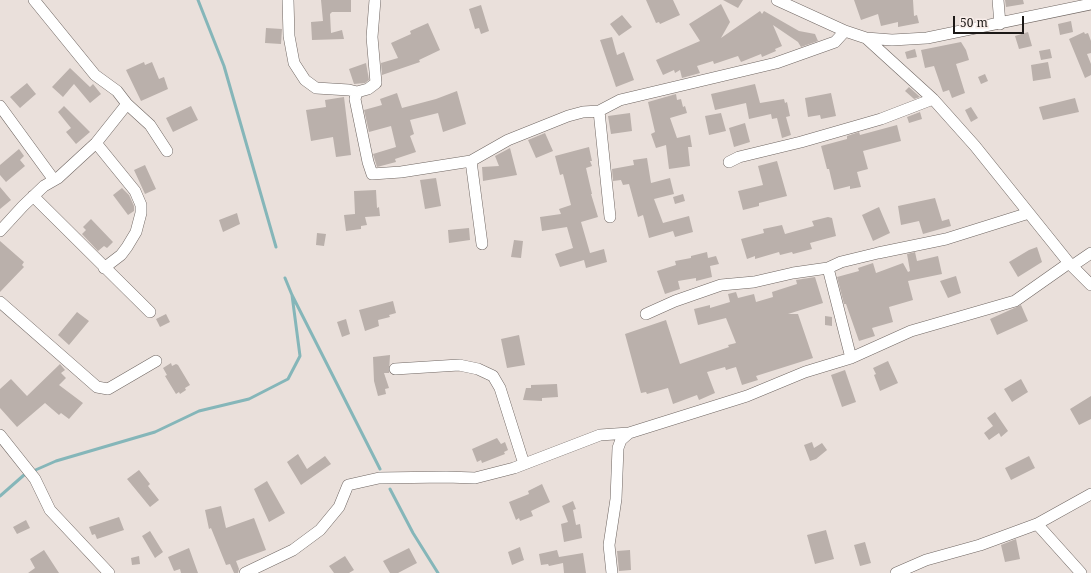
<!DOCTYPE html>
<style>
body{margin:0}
#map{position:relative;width:1091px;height:573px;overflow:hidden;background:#eae0db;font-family:"Noto Serif",serif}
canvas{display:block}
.scale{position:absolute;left:953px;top:16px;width:71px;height:18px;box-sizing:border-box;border:2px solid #1c1917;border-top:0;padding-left:5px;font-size:12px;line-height:14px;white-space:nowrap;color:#1c1917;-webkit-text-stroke:3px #f8ede9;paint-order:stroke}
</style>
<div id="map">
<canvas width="1091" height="573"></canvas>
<div class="scale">50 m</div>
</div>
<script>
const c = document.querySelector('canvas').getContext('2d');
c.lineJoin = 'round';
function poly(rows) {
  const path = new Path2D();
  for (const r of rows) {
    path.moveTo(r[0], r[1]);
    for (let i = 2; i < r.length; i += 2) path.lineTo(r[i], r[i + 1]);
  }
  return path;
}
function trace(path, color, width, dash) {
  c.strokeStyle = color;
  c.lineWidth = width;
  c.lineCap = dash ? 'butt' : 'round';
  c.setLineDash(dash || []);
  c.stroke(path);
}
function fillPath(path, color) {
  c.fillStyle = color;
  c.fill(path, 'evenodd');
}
trace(poly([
 [198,0,224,66,276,247],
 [285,278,292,295,380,469],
 [390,489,413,533,438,573],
 [0,496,24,475,56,461,155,432,199,411,249,399,288,379,300,356,292,295]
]), '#85b6b9', 3);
fillPath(poly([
 [321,0,351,0,351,12,332,12,330,14,331,33,342,30,344,39,312,40,311,22,323,21],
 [646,0,673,0,680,15,660,24,659,22,656,23],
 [723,0,743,0,738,8],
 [854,0,913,0,914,16,917,15,919,23,898,27,898,22,881,26,878,14,861,20],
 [1005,0,1023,0,1024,4,1006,7],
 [721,4,730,22,721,38,760,11,762,14,764,11,799,31,815,34,818,41,801,47,798,42,773,25,782,46,775,49,776,51,762,57,761,54,741,62,738,56,714,64,713,61,697,66,700,73,682,78,680,70,675,73,674,70,663,75,656,60,700,41,689,24],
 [481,5,489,31,481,34,479,28,475,29,469,9],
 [622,15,632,27,619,36,610,24],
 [1071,21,1073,32,1060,35,1058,24],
 [428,23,440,50,419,60,420,62,382,75,381,63,398,58,391,43,411,34,410,31],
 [266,28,282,29,281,44,265,43],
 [1028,32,1032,46,1019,49,1015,36],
 [1084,32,1085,34,1088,33,1091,41,1091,53,1087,54,1091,64,1091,75,1085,78,1069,39],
 [612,37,617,55,624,52,634,80,616,87,600,40],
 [961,42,966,50,969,60,956,64,965,93,952,98,949,90,943,92,934,66,925,68,921,50],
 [915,49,917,57,907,59,905,52],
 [1050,49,1052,58,1041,60,1039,51],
 [144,62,145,65,152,62,159,79,164,77,168,89,141,101,126,70],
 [1048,62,1051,78,1033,81,1031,65],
 [366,63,369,80,365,83,354,84,349,69],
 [70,68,90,87,93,84,101,94,90,103,74,84,63,97,52,87],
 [985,74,988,81,981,84,978,77],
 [27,83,36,94,20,108,10,97],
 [755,84,760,103,784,99,785,103,787,102,790,116,786,117,791,135,782,138,777,118,772,119,771,114,749,119,746,103,715,110,711,94],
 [909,87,920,97,914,99,905,91],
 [457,91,466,124,443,132,438,113,410,120,414,134,410,136,416,152,395,159,396,162,377,167,373,154,396,147,391,126,369,132,364,110,382,105,380,99,397,93,402,108,436,99],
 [831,93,836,116,821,119,820,115,808,117,805,98],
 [676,94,677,100,681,99,683,107,685,106,687,113,670,118,677,138,690,135,692,147,688,147,690,166,669,169,666,145,656,148,651,134,655,132,648,102],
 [344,97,351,155,336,157,333,137,311,141,306,110,326,107,325,100],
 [1075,98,1079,112,1043,120,1039,107],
 [64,106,90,132,76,144,66,132,71,128,58,112],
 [191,106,198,120,173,132,166,118],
 [971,107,978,118,971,122,965,110],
 [920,112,922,119,909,123,907,117],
 [630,113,632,131,611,134,608,116],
 [721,113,726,131,709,135,705,116],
 [745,123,750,142,734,147,729,128],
 [897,125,901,141,863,151,868,169,857,172,861,187,850,189,850,186,834,190,829,169,827,169,821,146,847,139,847,136,859,132,860,135],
 [545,133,553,151,536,158,528,140],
 [589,147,592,161,590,161,592,166,586,168,592,194,591,194,598,217,581,222,590,253,604,249,607,262,586,268,584,260,560,267,555,254,573,248,567,227,542,231,540,217,561,214,559,209,571,205,563,174,560,175,555,156],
 [510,148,517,175,483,181,482,167,499,166,495,156],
 [19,149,24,156,20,160,25,166,6,182,0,175,0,165],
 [647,158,651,183,670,178,674,194,654,199,663,223,689,216,693,232,675,237,673,231,649,238,643,215,638,217,629,184,623,185,621,180,613,181,612,169,634,165,633,160],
 [777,161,787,196,759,203,759,206,743,210,738,191,763,185,758,166],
 [145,165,156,189,145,194,134,170],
 [436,178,441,206,425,209,420,180],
 [0,187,11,200,0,209],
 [122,188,129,195,134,206,134,211,128,215,113,195],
 [376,190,377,208,379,207,380,216,365,217,367,225,361,226,361,229,346,231,344,215,355,214,354,191],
 [683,194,685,201,675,204,673,197],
 [935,198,942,221,949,219,951,226,923,234,919,221,901,225,898,206],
 [879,207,890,233,873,241,862,215],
 [237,213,240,224,223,232,219,220],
 [828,217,832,218,836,236,810,243,812,249,793,254,792,252,780,255,779,252,755,259,755,256,747,259,741,239,764,233,763,229,782,225,785,234,814,226,812,221],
 [91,219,113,242,107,248,104,246,98,251,82,234,86,230,83,227],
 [469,228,470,240,449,243,448,230],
 [317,233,326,234,324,246,316,245],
 [514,240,523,241,521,258,511,257],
 [0,241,24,262,22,265,24,267,0,292],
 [1037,247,1042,262,1018,277,1009,262,1029,250],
 [707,252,708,258,716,256,719,264,710,266,712,277,696,281,696,278,678,281,680,289,665,294,657,271,676,265,675,261,691,258,691,256],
 [915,252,917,261,938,256,942,274,908,281,913,300,889,307,893,322,872,328,875,336,859,341,846,304,844,304,837,277,859,271,858,268,873,263,876,273,903,263,908,272,910,271,907,254],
 [956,276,961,293,948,298,940,281],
 [815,277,823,303,788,314,798,314,813,358,756,376,758,380,742,385,736,367,726,370,725,367,707,372,715,393,699,400,697,395,673,404,668,388,647,394,646,392,641,393,625,334,666,320,680,364,729,347,728,345,736,343,726,318,698,325,694,309,710,305,710,308,730,302,728,294,736,292,738,298,754,294,756,302,773,297,772,292,797,284,796,280],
 [393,301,396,313,389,315,390,317,378,320,379,326,365,331,359,310],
 [1021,305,1028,321,997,335,990,319],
 [77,312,89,321,69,345,58,335],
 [166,314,170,322,160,327,156,319],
 [825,316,832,317,832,326,825,325],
 [346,319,350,334,342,337,337,322],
 [519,335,525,365,507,368,501,339],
 [390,355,389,373,384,373,389,388,385,389,386,394,378,396,374,381,373,357],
 [888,361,898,383,880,391,874,375,876,374,873,368],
 [171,363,172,366,176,364,178,365,190,385,185,388,186,390,180,394,179,392,176,394,165,376,167,375,163,368],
 [60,364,65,370,61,373,66,378,59,385,83,403,69,419,61,413,59,415,45,403,17,427,0,408,0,389,11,379,27,396],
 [845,370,856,402,842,407,831,375],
 [1021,379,1028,392,1012,402,1004,389],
 [557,384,558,397,542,398,542,401,523,400,526,388,531,388,531,385],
 [1091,396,1091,419,1079,425,1070,409],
 [995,412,1008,431,1001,437,999,433,989,440,984,433,993,426,987,418],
 [497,438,501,444,505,442,508,450,504,452,505,454,482,463,481,460,477,462,472,449],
 [812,442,814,448,822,443,827,450,816,459,810,461,804,445],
 [298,454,307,469,325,456,331,464,301,485,287,462],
 [1029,456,1035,468,1011,480,1005,468],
 [139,470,150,484,148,486,159,500,150,507,127,479],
 [267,481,285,513,269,522,254,489],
 [542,484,550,502,531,511,533,516,520,521,519,518,516,520,509,502,529,494,528,491],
 [573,501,576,509,573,510,576,525,580,524,582,538,564,542,561,524,568,522,562,506],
 [221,506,226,528,254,518,266,550,236,561,239,569,238,573,234,573,230,564,226,565,211,528,209,529,205,510],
 [119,517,124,530,97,539,95,534,92,535,89,527],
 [26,520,30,528,17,534,13,527],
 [826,530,834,559,815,564,807,535],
 [150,531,163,552,155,558,142,536],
 [1016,539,1020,559,1005,562,1001,545],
 [865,542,871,563,860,566,854,545],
 [520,547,524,560,512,565,508,552],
 [189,548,198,573,181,573,180,569,174,571,168,557],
 [409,548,417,563,398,573,390,573,383,561],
 [44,550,59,573,28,573,35,568,30,559],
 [557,550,559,557,583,553,586,573,564,573,563,563,549,566,548,564,541,565,539,554],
 [630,550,631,570,619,571,617,551],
 [139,556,140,564,132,565,131,558],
 [345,556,354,570,349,573,334,573,329,566]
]), '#bab0ab');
const street = poly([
 [288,0,289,36,294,63,305,80,316,88,349,90,357,92],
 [375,0,372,37,376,83,368,89,357,92,355,99,368,162,372,174,401,172,471,161,508,140,568,116,583,112,599,111,620,100,776,63,835,42,845,31],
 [777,0,845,31,866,38,892,40,927,38,1091,4],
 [998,0,1000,24],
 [866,38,933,99,975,146,1069,263,1091,285],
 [127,104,150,125,167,151],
 [0,106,54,180],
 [599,111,610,217],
 [96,143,135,191,141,205,141,213,136,232,127,247,121,255,104,268],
 [471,161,482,244],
 [729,162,739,157,801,142,881,119,933,99],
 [33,196,150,312],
 [0,231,23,206,44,186,58,178,96,143,127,104,117,91,95,75,34,0],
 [1072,266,1091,253],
 [828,268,841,262,878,253,946,239,1029,213],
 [0,302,97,387,108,389,156,361],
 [646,314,675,301,721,285,754,282,793,273,828,268,851,358],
 [395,369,459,365,478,369,493,376,500,388,524,464],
 [0,435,35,479,50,510,109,573],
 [1037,524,1081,573],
 [245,573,293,550,320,530,339,507,348,485,379,478,446,477,475,478,514,468,600,435,629,433],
 [612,573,609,545,616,499,618,448,621,440,629,433,747,396,805,372,851,358,911,331,1015,301,1069,263],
 [896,573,926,560,980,545,1037,524,1091,494]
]);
trace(street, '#6f6662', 12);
trace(street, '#fff', 11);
</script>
